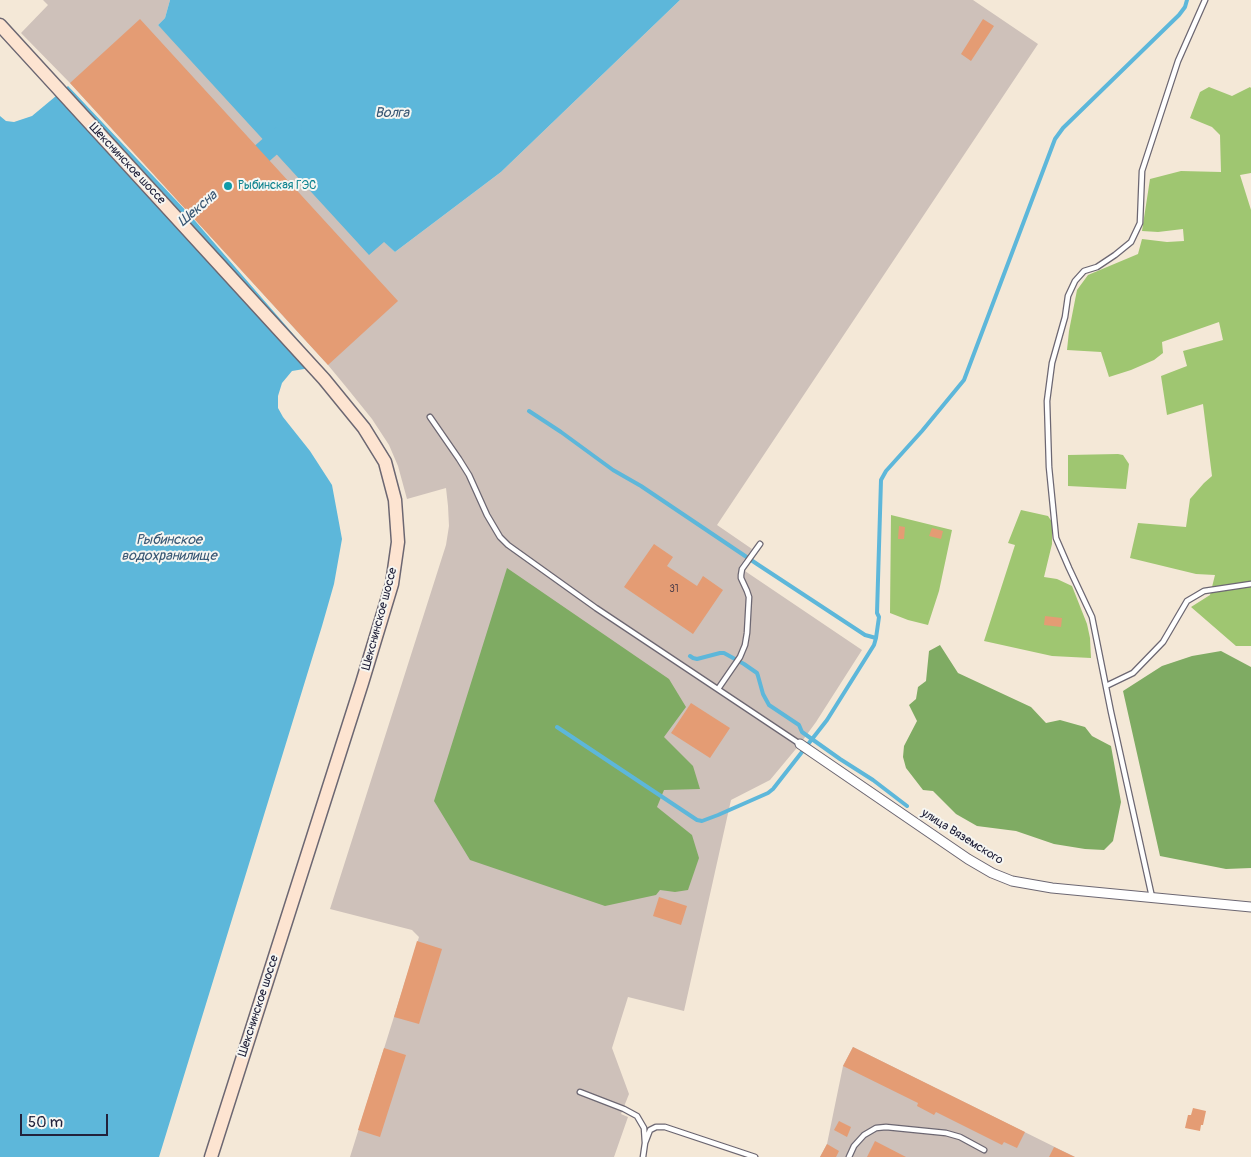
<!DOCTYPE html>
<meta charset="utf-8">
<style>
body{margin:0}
#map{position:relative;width:1251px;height:1157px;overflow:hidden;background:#f4e8d7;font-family:Pangolin,sans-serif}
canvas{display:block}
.scale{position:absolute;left:20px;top:1114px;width:88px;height:22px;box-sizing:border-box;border:2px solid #22223b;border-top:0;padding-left:6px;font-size:15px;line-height:18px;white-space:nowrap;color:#22223b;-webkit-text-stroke:4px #f6f6f2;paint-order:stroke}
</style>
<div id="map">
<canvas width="1251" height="1157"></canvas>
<div class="scale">50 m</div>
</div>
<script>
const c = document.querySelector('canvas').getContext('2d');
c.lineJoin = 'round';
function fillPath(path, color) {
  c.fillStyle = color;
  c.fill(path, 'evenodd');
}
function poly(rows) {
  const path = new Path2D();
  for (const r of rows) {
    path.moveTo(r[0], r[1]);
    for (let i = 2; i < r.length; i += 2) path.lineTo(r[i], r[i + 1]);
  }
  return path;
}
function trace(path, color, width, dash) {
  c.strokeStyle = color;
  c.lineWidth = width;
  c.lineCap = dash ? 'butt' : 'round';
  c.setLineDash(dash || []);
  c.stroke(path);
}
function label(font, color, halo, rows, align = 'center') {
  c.font = font + ' Pangolin,sans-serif';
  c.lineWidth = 4;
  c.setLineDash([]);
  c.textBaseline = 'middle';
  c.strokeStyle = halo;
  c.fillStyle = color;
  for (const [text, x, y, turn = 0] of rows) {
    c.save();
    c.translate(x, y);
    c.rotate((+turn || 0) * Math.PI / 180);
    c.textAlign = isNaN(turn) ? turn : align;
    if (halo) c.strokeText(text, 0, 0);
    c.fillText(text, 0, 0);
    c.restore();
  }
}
fillPath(poly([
 [43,0,170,0,165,18,158,25,395,252,501,172,680,0,973,0,1038,44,717,525,752,549,739,567,862,650,816,722,800,744,770,780,731,800,684,1011,628,997,612,1048,629,1094,621,1114,628,1117,614,1157,350,1157,419,937,412,930,330,909,446,545,449,526,448,506,446,488,407,499,398,466,389,445,372,419,347,388,328,365,70,83,21,33,48,5],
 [853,1047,1075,1157,820,1157,827,1144,843,1066]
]), '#cec1ba');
fillPath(poly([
 [1209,87,1232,96,1250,87,1251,88,1251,173,1240,175,1251,210,1251,646,1236,646,1191,607,1210,595,1215,575,1196,574,1130,558,1138,523,1186,527,1190,499,1204,483,1212,476,1203,404,1167,415,1161,376,1187,366,1183,351,1223,340,1219,322,1162,342,1163,353,1154,360,1131,370,1109,377,1101,352,1067,350,1069,331,1077,290,1088,275,1138,254,1142,239,1167,242,1184,241,1183,229,1158,232,1142,231,1150,179,1181,171,1221,172,1220,135,1212,127,1190,118,1200,92],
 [1118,454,1123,455,1129,464,1126,489,1068,486,1068,455],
 [1021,510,1048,516,1052,522,1052,544,1044,577,1057,579,1072,586,1087,624,1090,638,1091,658,1052,656,984,641,1015,545,1008,543],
 [891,515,952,530,939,591,928,625,908,620,890,613]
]), '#9fc671');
fillPath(poly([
 [507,568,669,679,686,707,664,737,693,766,700,789,664,790,657,807,692,835,699,858,688,890,675,892,660,890,656,895,605,906,470,860,434,801],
 [940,645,958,673,1031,707,1046,723,1060,720,1085,727,1092,736,1111,746,1121,802,1113,841,1104,850,1085,849,1054,844,1016,831,977,826,956,814,933,791,923,790,906,768,903,757,904,746,917,721,909,705,916,699,918,687,926,681,929,651],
 [1221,651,1251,667,1251,868,1226,869,1160,856,1123,691,1162,666,1192,656]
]), '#7fab63');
fillPath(poly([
 [170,0,680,0,501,172,395,252,384,242,369,255,158,25,165,18],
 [68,86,190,215,313,357,315,363,310,368,292,371,282,383,278,396,278,408,283,417,310,451,332,485,342,539,334,584,322,626,159,1157,0,1157,0,116,6,121,14,122,32,116]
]), '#5db7da');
trace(poly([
 [529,411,561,432,613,470,641,486,757,564,865,635,876,638],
 [690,656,693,658,697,659,720,653,724,653,744,664,757,673,758,676,763,694,769,705,799,725,802,732,840,759,873,780,907,806],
 [557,727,697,820,702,821,718,815,768,793,773,789,827,720,874,645,876,638,879,617,877,613,881,480,886,471,922,431,964,380,1055,139,1063,128,1179,15,1185,7,1187,0]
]), '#5db7da', 4);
trace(poly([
 [241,172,291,128]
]), '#5db7da', 21);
fillPath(poly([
 [140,19,398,301,328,365,70,83],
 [983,19,994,26,971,61,961,54],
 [899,526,905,527,904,539,898,539],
 [932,528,943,531,941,539,929,536],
 [654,544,673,557,667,566,697,586,703,576,723,590,693,634,624,587],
 [1045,616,1062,618,1061,627,1044,625],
 [691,703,730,728,710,758,671,733],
 [659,897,687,906,681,925,653,916],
 [417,941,442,949,419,1024,394,1017],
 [853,1047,1025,1132,1017,1148,1004,1142,1002,1145,936,1112,934,1115,917,1106,918,1103,843,1066],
 [384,1048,406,1055,380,1137,358,1130],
 [1193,1108,1206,1111,1203,1125,1201,1125,1200,1131,1185,1128,1188,1115,1191,1115],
 [839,1121,851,1127,847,1137,834,1130],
 [875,1141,906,1157,867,1157],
 [827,1144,839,1151,836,1157,820,1157],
 [1054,1147,1075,1157,1049,1157]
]), '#e49c74');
const service = poly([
 [430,417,459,459,469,475,487,515,500,537,508,545,596,608,800,744],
 [1106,686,1133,673,1163,642,1187,601,1204,591,1251,584],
 [718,689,740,657,745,645,747,633,749,597,747,591,741,578,741,575,742,569,760,544],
 [1152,897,1111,712,1092,617,1069,568,1056,538,1049,467,1047,401,1052,363,1065,317,1068,296,1075,281,1084,271,1097,267,1115,255,1131,242,1140,223,1142,171,1178,61,1205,0],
 [580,1092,624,1109,637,1116,644,1128,645,1143,643,1157],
 [645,1143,650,1130,656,1127,665,1127,755,1157],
 [849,1157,854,1146,864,1135,876,1128,886,1127,946,1133,960,1137,984,1150]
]);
const minor = poly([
 [800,744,968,859,992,873,1012,881,1052,888,1251,907]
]);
const secondary = poly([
 [0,25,324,379,364,428,385,462,395,500,398,542,392,584,362,683,211,1157]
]);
trace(service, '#6c6772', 7);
trace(minor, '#6c6772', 11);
trace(secondary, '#6c6772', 15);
trace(service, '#fff', 4.5);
trace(minor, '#fff', 9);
trace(secondary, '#fde4d1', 12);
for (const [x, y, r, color] of [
 [228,186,5,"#0f9aa8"]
]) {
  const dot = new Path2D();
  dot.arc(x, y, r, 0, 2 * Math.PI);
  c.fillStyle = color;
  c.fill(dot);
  trace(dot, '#f6f6f2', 2);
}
label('10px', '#524049', null, [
 ["31",674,589]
]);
label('12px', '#22223b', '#f6f6f2', [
 ["Шекснинское шоссе",127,164,47],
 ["Шекснинское шоссе",380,619,-75],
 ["улица Вяземского",962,837,32],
 ["Шекснинское шоссе",259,1006,-72]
]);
label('12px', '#0d838f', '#f6f6f2', [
 ["Рыбинская ГЭС",238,186]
], 'left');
label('italic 14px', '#375673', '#f6f6f2', [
 ["Волга",392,113],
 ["Шексна",198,209,-41],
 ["Рыбинское",169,540],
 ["водохранилище",169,556]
]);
</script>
